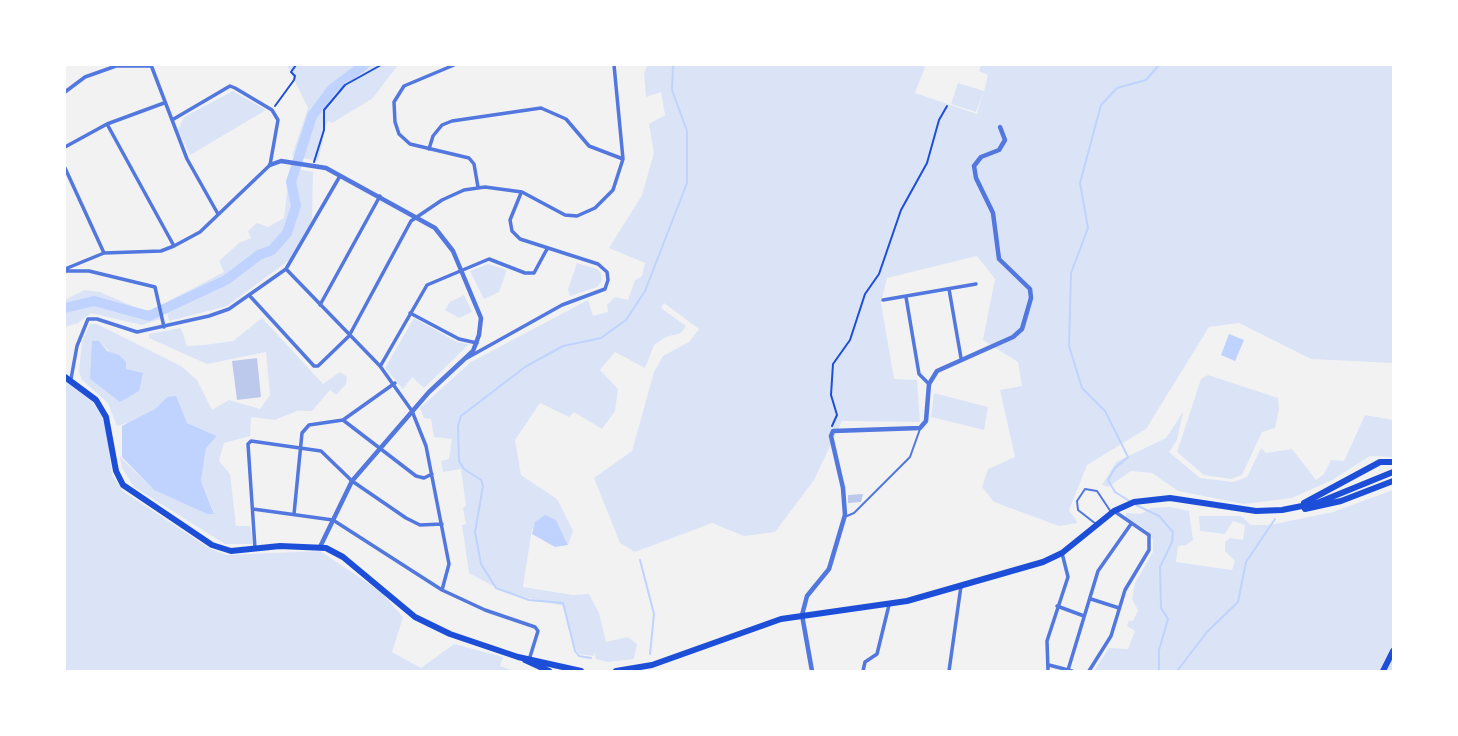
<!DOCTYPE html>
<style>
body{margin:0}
#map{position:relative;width:1458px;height:736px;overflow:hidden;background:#f2f2f2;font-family:"Asap Condensed",sans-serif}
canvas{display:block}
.frame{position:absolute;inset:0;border:66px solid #fff;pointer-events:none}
</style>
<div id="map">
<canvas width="1458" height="736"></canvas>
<div class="frame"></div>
</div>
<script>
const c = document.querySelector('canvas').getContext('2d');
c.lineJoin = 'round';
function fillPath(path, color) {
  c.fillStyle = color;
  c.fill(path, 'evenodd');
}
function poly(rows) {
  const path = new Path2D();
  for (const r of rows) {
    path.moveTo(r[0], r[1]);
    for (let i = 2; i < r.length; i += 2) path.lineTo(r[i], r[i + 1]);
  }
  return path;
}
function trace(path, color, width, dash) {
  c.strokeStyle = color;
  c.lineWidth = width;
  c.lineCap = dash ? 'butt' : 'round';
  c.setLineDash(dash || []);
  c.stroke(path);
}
fillPath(poly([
 [287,65,398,65,373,98,332,123,328,121,322,134,323,141,318,161,292,156,308,108],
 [648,65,918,65,925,67,915,93,977,114,983,93,976,112,951,104,958,83,984,91,988,75,979,71,981,65,1393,65,1393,363,1311,359,1239,323,1209,327,1146,429,1087,465,1069,510,1078,523,1059,526,994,502,982,487,988,469,1015,457,1000,390,1022,386,1018,362,983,340,995,279,977,256,887,278,881,303,894,379,917,380,920,422,842,421,814,480,775,532,744,536,712,523,635,552,620,543,594,478,632,451,654,372,663,356,689,342,699,329,664,303,661,308,686,326,681,333,666,337,654,345,645,368,615,352,600,370,618,389,615,411,602,429,574,412,569,417,540,403,515,440,521,475,557,499,573,531,568,545,556,520,532,529,523,587,573,595,589,594,599,613,606,642,628,637,637,644,634,659,607,662,596,659,594,652,594,656,579,654,575,648,564,606,506,593,469,573,462,525,466,524,463,508,466,506,461,469,443,472,441,461,449,459,452,439,434,437,431,419,424,418,420,408,471,362,588,300,593,316,608,312,607,305,615,297,628,300,635,280,642,276,645,263,609,248,642,195,654,153,649,124,665,115,661,92,646,97,644,73],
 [233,91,266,110,190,155,178,130,184,117],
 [290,168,313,172,312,220,292,258,227,306,169,321,165,303,224,272,219,261,239,243,251,238,248,231,257,223,268,227,284,218],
 [577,263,597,269,601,273,602,281,597,287,570,296,568,289],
 [488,264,507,270,499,292,484,299,470,271],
 [84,290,100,292,144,311,158,309,160,319,142,325,91,313,78,323,65,327,65,300],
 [464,295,472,312,459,318,445,310,450,302],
 [262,318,323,384,340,372,347,377,346,384,336,395,330,390,312,411,297,411,275,420,251,417,250,436,224,443,219,461,230,474,236,526,250,526,253,544,225,544,134,487,122,468,120,457,154,490,207,514,214,513,201,481,206,448,217,436,187,423,167,397,155,409,137,420,117,426,108,403,82,380,79,372,82,341,90,324,97,324,181,366,197,380,212,410,229,400,260,409,270,395,266,352,207,364,149,338,149,334,181,328,187,346,204,345,233,341],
 [99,341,126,369,143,376,121,402,90,379],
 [414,318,457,342,469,344,424,388,412,377,403,389,385,368],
 [1208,375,1278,398,1279,409,1275,428,1262,432,1242,475,1231,479,1204,475,1177,452,1201,379],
 [65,380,89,397,101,414,107,429,112,475,124,492,209,548,226,555,320,551,380,591,403,617,392,652,421,668,454,644,503,657,500,666,514,671,65,671],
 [934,393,988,407,984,430,931,417],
 [1183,412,1177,440,1169,452,1200,478,1233,482,1247,477,1261,448,1266,453,1292,449,1316,480,1324,474,1331,460,1344,461,1365,415,1393,420,1393,457,1370,456,1332,480,1292,498,1244,504,1178,491,1152,473,1131,471,1108,487,1102,485,1116,462,1166,438],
 [1393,490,1393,671,1094,671,1109,648,1128,649,1135,631,1127,626,1129,621,1133,621,1138,610,1132,599,1135,583,1153,552,1153,540,1148,531,1126,517,1126,513,1141,514,1151,508,1170,507,1189,511,1193,540,1186,545,1178,546,1176,562,1232,570,1235,561,1225,551,1225,542,1230,538,1243,540,1245,525,1233,521,1225,534,1200,531,1199,516,1241,516,1251,525,1270,525,1333,512]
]), '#dbe4f7');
fillPath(poly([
 [1229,334,1244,340,1235,361,1221,355],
 [92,341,99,341,107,351,119,355,126,362,126,369,143,373,139,391,120,402,90,379],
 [176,396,187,423,217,436,206,448,201,481,214,514,207,514,154,490,122,457,122,426,155,409,167,397],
 [545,515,556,520,568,545,555,547,532,534,535,522]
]), '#bfd3fe');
trace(poly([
 [1131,502,1115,492,1108,480,1115,468,1128,457,1105,411,1082,388,1069,346,1071,273,1088,228,1080,183,1101,105,1117,88,1146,80,1159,65],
 [1136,505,1159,516,1173,532,1172,542,1160,567,1161,608,1168,619,1159,650,1159,671],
 [640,560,654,614,650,654],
 [591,658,579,656,575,651,563,603,529,600,496,588,481,564,475,532,483,486,481,480,464,469,459,461,458,426,461,416,525,367,563,346,601,338,626,320,645,291,687,183,687,131,672,90,673,65],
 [1177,671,1207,632,1238,602,1246,562,1275,519]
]), '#bfd3fe', 2);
trace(poly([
 [65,308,94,301,149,316,226,280,259,255,272,250,287,233,296,206,291,182,312,116,332,89,364,65]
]), '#bfd3fe', 10);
fillPath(poly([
 [257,358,261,397,237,400,232,361],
 [863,494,861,502,848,503,848,495]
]), '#bdc9ec');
trace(poly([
 [275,106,294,80,295,76,291,72,296,65],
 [314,162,324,130,324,110,345,85,381,65],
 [832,426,837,415,831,395,833,364,850,340,865,294,879,274,901,210,927,163,939,120,947,106]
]), '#1d4ed8', 2);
trace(poly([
 [847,516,854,513,910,457,920,429],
 [1096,524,1078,510,1077,501,1085,489,1097,491,1111,512]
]), '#5277de', 2);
trace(poly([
 [151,65,187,159,218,214],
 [454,65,404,86,394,102,395,122,399,134,410,144,469,158,474,164,478,187],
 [65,92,85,77,116,66,150,66],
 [107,124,174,246],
 [65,147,107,124,164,103],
 [429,149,433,136,442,125,452,121,541,108,566,119,589,146,623,159],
 [65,168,104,253],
 [65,269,104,253,161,251,174,246,200,232,270,165,278,120,272,110,235,88,230,86,172,120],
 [286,269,380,366,412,411,426,446,449,564,442,590],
 [65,271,89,271,155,287,164,327],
 [949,289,961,358],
 [249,295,314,366,318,366,349,336,411,221,442,200,464,190,485,187,522,192,565,215,577,216,595,208,613,190,623,159,614,65],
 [906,297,919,374,929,384],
 [883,300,976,284],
 [320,305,380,196],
 [410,313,459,339,477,343],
 [467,358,562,305,605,289,608,280,607,272,598,264,520,239,512,231,510,220,521,193],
 [381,365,427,285,489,259,525,273,534,273,547,249],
 [71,379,77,346,88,319,97,319,137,332,209,316,229,309,286,269,340,176],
 [395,383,343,420,416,476,424,478,432,474],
 [253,509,333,520,442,590,485,610,535,627,538,631,529,660],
 [294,514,302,433,309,425,343,420],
 [255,548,248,444,251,441,321,451,352,481,406,518,420,525,442,524],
 [1091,599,1119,608],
 [1057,606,1084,616],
 [1049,665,1072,671],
 [1068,670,1098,571,1131,524],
 [863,671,865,662,877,654,889,605],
 [949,671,961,586],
 [1048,671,1047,641,1068,577,1062,553],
 [1089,671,1111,636,1125,590,1149,550,1149,535,1114,511]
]), '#5277de', 3.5);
trace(poly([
 [270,165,281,161,326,168,435,228,453,251,481,318,479,335,473,351,429,392,352,481,320,547],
 [812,671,802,615,807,596,829,569,845,515,843,488,831,436,833,431,920,428,926,421,929,384,937,371,1013,337,1022,329,1031,298,1030,289,999,259,993,213,976,178,974,166,981,157,999,150,1005,140,1000,127]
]), '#5277de', 4.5);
trace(poly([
 [65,377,96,400,106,417,116,471,123,485,212,545,231,551,280,546,326,548,343,557,415,617,450,634,518,657,581,671],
 [1304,503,1380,462,1393,462],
 [1305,509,1341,501,1393,481],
 [525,660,549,671],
 [616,671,652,665,781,619,907,601,1043,562,1062,553,1114,511,1134,502,1170,498,1256,511,1282,510,1317,503,1393,472],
 [1383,671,1393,651]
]), '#1d4ed8', 6);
</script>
